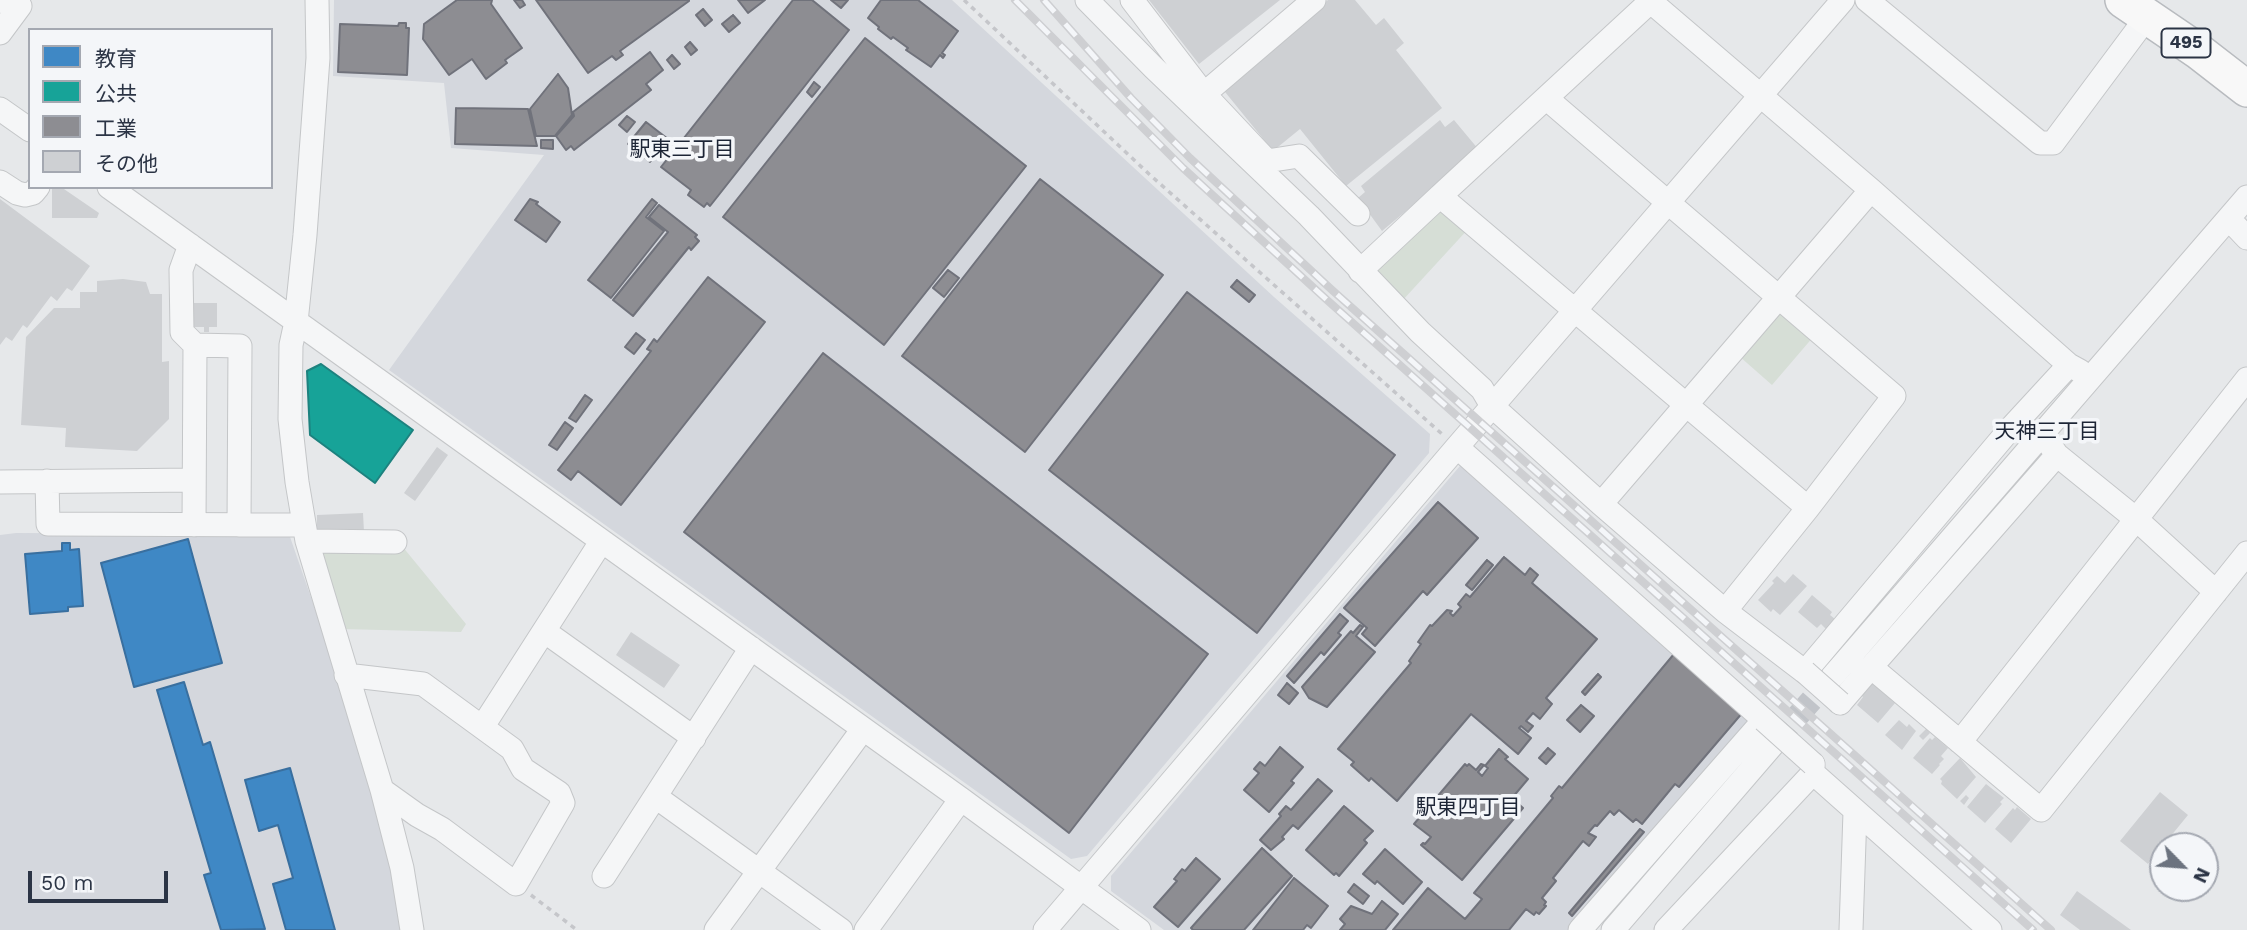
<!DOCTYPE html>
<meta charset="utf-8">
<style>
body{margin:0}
#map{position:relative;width:2247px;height:930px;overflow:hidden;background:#e6e8ea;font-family:"Work Sans","Noto Sans JP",sans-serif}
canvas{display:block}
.legend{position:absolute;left:28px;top:28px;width:245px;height:161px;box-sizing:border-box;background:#f4f6f9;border:2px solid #a4a8b1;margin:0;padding:9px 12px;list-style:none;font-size:21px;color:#2b3445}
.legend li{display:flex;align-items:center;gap:14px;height:35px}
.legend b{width:35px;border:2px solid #a4a8b1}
.north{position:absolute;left:2149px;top:832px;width:70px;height:70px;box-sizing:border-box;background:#f4f6f9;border:2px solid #a4a8b1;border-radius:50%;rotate:115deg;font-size:19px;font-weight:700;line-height:28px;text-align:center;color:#2b3445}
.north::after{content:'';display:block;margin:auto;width:24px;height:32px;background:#6c737f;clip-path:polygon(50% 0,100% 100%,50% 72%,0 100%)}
.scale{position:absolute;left:28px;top:871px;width:140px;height:32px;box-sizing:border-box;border:4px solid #2b3445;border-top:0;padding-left:9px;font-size:21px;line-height:24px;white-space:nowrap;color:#2b3445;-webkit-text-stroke:5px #f4f6f9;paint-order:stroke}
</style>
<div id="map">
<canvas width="2247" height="930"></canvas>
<ul class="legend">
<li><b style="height:19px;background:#3f88c5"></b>教育</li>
<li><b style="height:19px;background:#17a398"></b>公共</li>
<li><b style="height:19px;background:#8d8d92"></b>工業</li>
<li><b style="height:19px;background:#ced0d3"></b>その他</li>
</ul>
<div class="north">N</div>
<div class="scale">50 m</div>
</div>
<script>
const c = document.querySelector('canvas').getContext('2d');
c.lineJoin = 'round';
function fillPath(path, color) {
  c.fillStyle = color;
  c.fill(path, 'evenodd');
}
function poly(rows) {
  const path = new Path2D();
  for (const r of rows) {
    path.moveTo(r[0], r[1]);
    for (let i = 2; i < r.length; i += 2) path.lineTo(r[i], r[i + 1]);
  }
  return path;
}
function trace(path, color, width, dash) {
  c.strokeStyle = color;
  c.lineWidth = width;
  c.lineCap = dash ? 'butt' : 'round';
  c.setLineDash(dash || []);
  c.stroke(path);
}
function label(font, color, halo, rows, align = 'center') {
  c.font = font + ' "Work Sans","Noto Sans JP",sans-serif';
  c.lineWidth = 7;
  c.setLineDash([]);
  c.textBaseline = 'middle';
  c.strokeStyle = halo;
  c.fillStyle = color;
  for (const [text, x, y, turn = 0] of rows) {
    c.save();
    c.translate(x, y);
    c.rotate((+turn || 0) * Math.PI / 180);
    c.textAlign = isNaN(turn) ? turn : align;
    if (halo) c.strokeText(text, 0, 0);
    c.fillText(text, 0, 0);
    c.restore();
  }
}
fillPath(poly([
 [334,0,952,0,1274,297,1430,434,1429,453,1087,856,1071,859,389,370,544,155,451,148,444,83,333,76],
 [1465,460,1753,718,1572,930,1164,930,1111,891,1111,876],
 [16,533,289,534,377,788,402,930,0,930,0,535]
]), '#d4d7dd');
fillPath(poly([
 [1440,206,1470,227,1402,301,1374,274,1375,266],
 [1781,307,1814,336,1772,385,1739,356],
 [318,546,402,546,466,624,461,632,341,629]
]), '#d6ded6');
const schools = poly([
 [188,539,222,663,134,687,101,563,188,539],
 [62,543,70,543,70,550,79,549,83,606,68,607,68,611,30,614,25,554,62,551,62,543],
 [184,682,203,745,210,742,265,929,221,930,204,875,211,873,157,690,184,682],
 [290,768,335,930,286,930,273,884,293,878,278,825,259,831,245,780,290,768]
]);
fillPath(schools, '#3f88c5');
trace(schools, '#396f9f', 2);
const public = poly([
 [321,364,413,430,375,483,310,435,307,371,321,364]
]);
fillPath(public, '#17a398');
trace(public, '#1d827f', 2);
const industry = poly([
 [457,0,492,0,491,4,522,48,505,60,507,63,486,79,472,59,449,75,423,39,424,24,457,0],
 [514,0,522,0,525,5,520,8,514,0],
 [536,0,689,0,689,1,620,51,623,55,616,60,612,56,588,73,536,0],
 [738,0,765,0,748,13,738,0],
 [793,0,812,0,849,30,710,206,707,203,704,207,688,195,691,190,661,167,793,0],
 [831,0,848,0,841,8,831,0],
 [881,0,918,0,958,31,942,53,945,55,943,58,940,55,931,67,906,50,908,48,893,37,891,39,878,29,879,27,868,18,881,0],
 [703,9,712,20,705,26,696,15,703,9],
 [733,15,740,23,729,32,722,24,733,15],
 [399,23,406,23,406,28,409,28,407,75,338,72,340,24,398,26,399,23],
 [865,38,1026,166,884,345,723,217,865,38],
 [690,42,697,50,691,55,685,47,690,42],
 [650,52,663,70,646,84,651,90,574,150,571,146,566,150,556,136,574,116,573,112,650,52],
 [672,55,680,64,674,69,667,60,672,55],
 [558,74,568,88,572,115,555,136,536,136,530,109,558,74],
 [814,82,820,87,812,97,807,92,814,82],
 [456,108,528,109,537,146,455,144,456,108],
 [627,116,635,122,627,132,619,125,627,116],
 [646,122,668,139,650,162,628,144,646,122],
 [541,140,553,140,553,149,541,148,541,140],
 [1040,179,1163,275,1025,452,902,356,1040,179],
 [530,199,538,202,536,204,560,222,546,242,515,220,530,199],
 [652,199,657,203,646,217,664,231,611,298,588,280,652,199],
 [659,205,697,235,695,237,699,241,691,250,689,247,633,316,613,300,668,232,649,217,659,205],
 [948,270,959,278,944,297,933,288,948,270],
 [708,277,765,322,621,505,578,471,571,480,558,470,651,351,647,349,654,339,657,342,708,277],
 [1237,280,1255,295,1249,302,1231,287,1237,280],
 [1187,292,1395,455,1257,633,1049,470,1187,292],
 [636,333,645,340,634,354,625,347,636,333],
 [823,353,1208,654,1069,833,684,532,823,353],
 [585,395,592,400,576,422,569,418,585,395],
 [565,422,573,428,557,450,549,445,565,422],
 [1438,502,1478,538,1427,595,1423,591,1375,646,1362,634,1367,628,1344,608,1438,502],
 [1504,557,1525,575,1530,568,1538,575,1532,583,1597,639,1546,698,1552,704,1540,719,1533,713,1526,721,1533,726,1528,732,1521,726,1519,728,1531,738,1518,754,1471,714,1397,801,1371,778,1369,781,1351,765,1354,762,1338,749,1411,663,1409,661,1421,644,1418,642,1430,625,1432,626,1447,610,1452,611,1450,613,1453,616,1461,607,1458,604,1466,594,1470,597,1504,557],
 [1487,560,1493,565,1472,590,1466,585,1487,560],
 [1340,614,1348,621,1338,633,1341,635,1324,655,1321,652,1294,683,1287,676,1340,614],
 [1360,625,1363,627,1356,636,1375,652,1327,707,1309,698,1302,687,1351,631,1353,633,1360,625],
 [1674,654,1743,712,1679,787,1675,784,1642,824,1636,819,1633,822,1619,810,1614,815,1610,811,1597,826,1595,825,1588,833,1596,837,1589,846,1583,841,1553,878,1556,881,1542,898,1546,902,1544,905,1546,906,1539,914,1536,912,1534,915,1526,909,1509,930,1393,930,1428,888,1465,919,1482,899,1474,893,1553,798,1551,796,1559,786,1562,788,1674,654],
 [1598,674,1601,677,1585,695,1582,692,1598,674],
 [1287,683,1298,693,1289,704,1278,695,1287,683],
 [1581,705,1594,716,1580,732,1567,720,1581,705],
 [1280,747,1303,767,1291,781,1294,783,1269,812,1244,790,1259,773,1254,769,1260,762,1265,766,1280,747],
 [1548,748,1555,754,1546,764,1539,758,1548,748],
 [1499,749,1508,757,1505,759,1528,779,1512,798,1523,808,1462,880,1421,845,1423,843,1425,844,1431,837,1414,824,1465,764,1467,766,1469,764,1476,770,1481,764,1484,765,1478,772,1482,776,1488,768,1485,766,1499,749],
 [1318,779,1332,791,1298,829,1293,825,1282,837,1284,839,1271,850,1260,840,1281,816,1279,814,1286,806,1291,810,1318,779],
 [1344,806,1373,831,1364,840,1367,843,1339,876,1336,873,1334,875,1306,850,1344,806],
 [1640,829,1644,832,1572,916,1569,913,1640,829],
 [1262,848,1292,876,1244,930,1193,930,1191,928,1262,848],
 [1385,849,1422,882,1403,904,1377,881,1375,884,1363,874,1385,849],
 [1196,858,1220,879,1178,927,1154,907,1177,881,1174,879,1182,869,1185,871,1196,858],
 [1294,878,1328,906,1311,928,1307,925,1303,930,1253,930,1294,878],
 [1354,884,1369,896,1363,904,1348,892,1354,884],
 [1382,901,1398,914,1385,930,1340,930,1345,924,1340,919,1351,906,1372,914,1382,901]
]);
fillPath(industry, '#8d8d92');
trace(industry, '#70727b', 2);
fillPath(poly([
 [1149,0,1280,0,1199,64],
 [1328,0,1355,0,1376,25,1384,18,1404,43,1396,50,1442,108,1346,186,1300,129,1273,151,1221,87],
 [1440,120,1445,127,1454,120,1479,150,1382,231,1358,198,1365,192,1361,186],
 [52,187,61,187,99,213,97,218,52,218],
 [0,199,90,266,72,291,67,288,57,301,51,296,27,328,23,325,12,341,6,337,0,345],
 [123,279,146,282,150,294,162,294,162,362,169,361,169,419,137,451,65,447,66,428,21,425,26,337,54,308,80,308,80,292,97,292,97,281],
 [194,303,217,303,217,327,209,327,209,332,204,332,204,327,193,327],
 [437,447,448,455,415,501,404,493],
 [363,513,364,532,317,534,317,515],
 [1793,574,1807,586,1780,615,1773,609,1771,612,1758,600,1774,583,1772,581,1777,576,1785,583],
 [1812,595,1832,612,1830,615,1835,619,1826,629,1821,624,1817,628,1798,612],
 [631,632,680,665,664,688,616,655],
 [1872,683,1895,703,1878,723,1857,705,1863,697,1861,695],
 [1899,720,1907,727,1909,724,1916,731,1902,750,1885,735],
 [1926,729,1930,733,1923,740,1919,736],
 [1935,737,1948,748,1941,756,1944,759,1939,764,1940,765,1932,774,1913,758,1930,738,1932,740],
 [1960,758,1976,777,1957,799,1941,784,1942,781,1940,779],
 [1986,784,2004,798,2000,802,2002,804,1985,823,1967,807],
 [2160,792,2188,815,2148,864,2120,841],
 [1966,795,1969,798,1964,805,1960,801],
 [2017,807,2031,819,2011,843,1995,829,2013,808,2015,810],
 [2077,891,2131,930,2080,930,2060,915]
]), '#ced0d3');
trace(poly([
 [1774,743,1832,677]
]), '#c1c4c9', 23, [23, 11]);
const minor = poly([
 [317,0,318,58,305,235,296,322,291,345,290,419,297,482,307,541,382,790,402,868,412,930],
 [1087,0,1154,68,1309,216,1420,332,1482,389,1492,406,1601,504,1725,611],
 [1132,0,1204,94,1267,161,1299,156,1358,214],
 [1652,0,1440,196,1808,508],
 [1867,0,2040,143,2053,143,2147,17],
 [0,1,20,6,0,33],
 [1650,1,1871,190,2069,365,2080,371],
 [1204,94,1314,0],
 [1546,98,1894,396,1808,508,1725,611,1805,672,2010,429,2069,365],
 [0,109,30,130],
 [0,182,17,193,25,195,33,193,38,187],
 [109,187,961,799,1139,930],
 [2229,219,2247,238],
 [190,245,181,270,182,332,195,345,240,346,239,525],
 [1360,271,1440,196],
 [2048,442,2057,455,2136,519,2216,592],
 [1457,447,1764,720,1580,930],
 [47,481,48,524,303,525],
 [0,482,194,480],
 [1601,504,1871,190],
 [194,525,195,345],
 [307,541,395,542],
 [544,631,694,738],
 [1871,667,2057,455],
 [346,675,423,684,512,749,523,769,559,793,563,803,516,884,442,829,417,815,382,790],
 [1832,677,2247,197],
 [1840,703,1871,667,2041,810,2247,553],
 [483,726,601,542],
 [1960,742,2247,379],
 [1813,764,1813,773,1990,930],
 [656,797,841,930],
 [604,876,751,648],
 [716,930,863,729],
 [866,930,961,799],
 [1045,930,1457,447,1843,0],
 [1613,930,1774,743],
 [1666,930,1813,773],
 [1851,930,1855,812]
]);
const highway = poly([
 [2123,0,2198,51,2247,89]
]);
trace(minor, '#c4c6c8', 25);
trace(highway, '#b8bbbf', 38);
trace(poly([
 [964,0,1149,174,1442,434],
 [531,895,577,930]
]), '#c5c6ca', 3.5, [5, 5]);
trace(minor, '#f5f6f7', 23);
trace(highway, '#f8f8f8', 35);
const rail = poly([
 [1015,0,1183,168,1327,300,2033,930],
 [1044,0,1131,98,1190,158,1332,290,2051,930]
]);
trace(rail, '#cecfd2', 8);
trace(rail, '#f4f6f9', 5, [16]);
const minorBridge = poly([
 [1805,672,1840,703],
 [1764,720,1813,764]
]);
trace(minorBridge, '#c4c6c8', 25, []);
trace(minorBridge, '#f5f6f7', 23);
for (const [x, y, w] of [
 [2186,43,49]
]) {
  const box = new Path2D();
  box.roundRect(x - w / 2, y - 14.5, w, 29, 5);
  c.fillStyle = '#f4f6f9';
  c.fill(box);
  trace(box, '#2b3445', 2);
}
label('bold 18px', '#2b3445', null, [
 ["495",2186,43]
]);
label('21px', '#1d2536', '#f4f6f9', [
 ["駅東三丁目",682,150],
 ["天神三丁目",2047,432],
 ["駅東四丁目",1468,808]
]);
</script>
